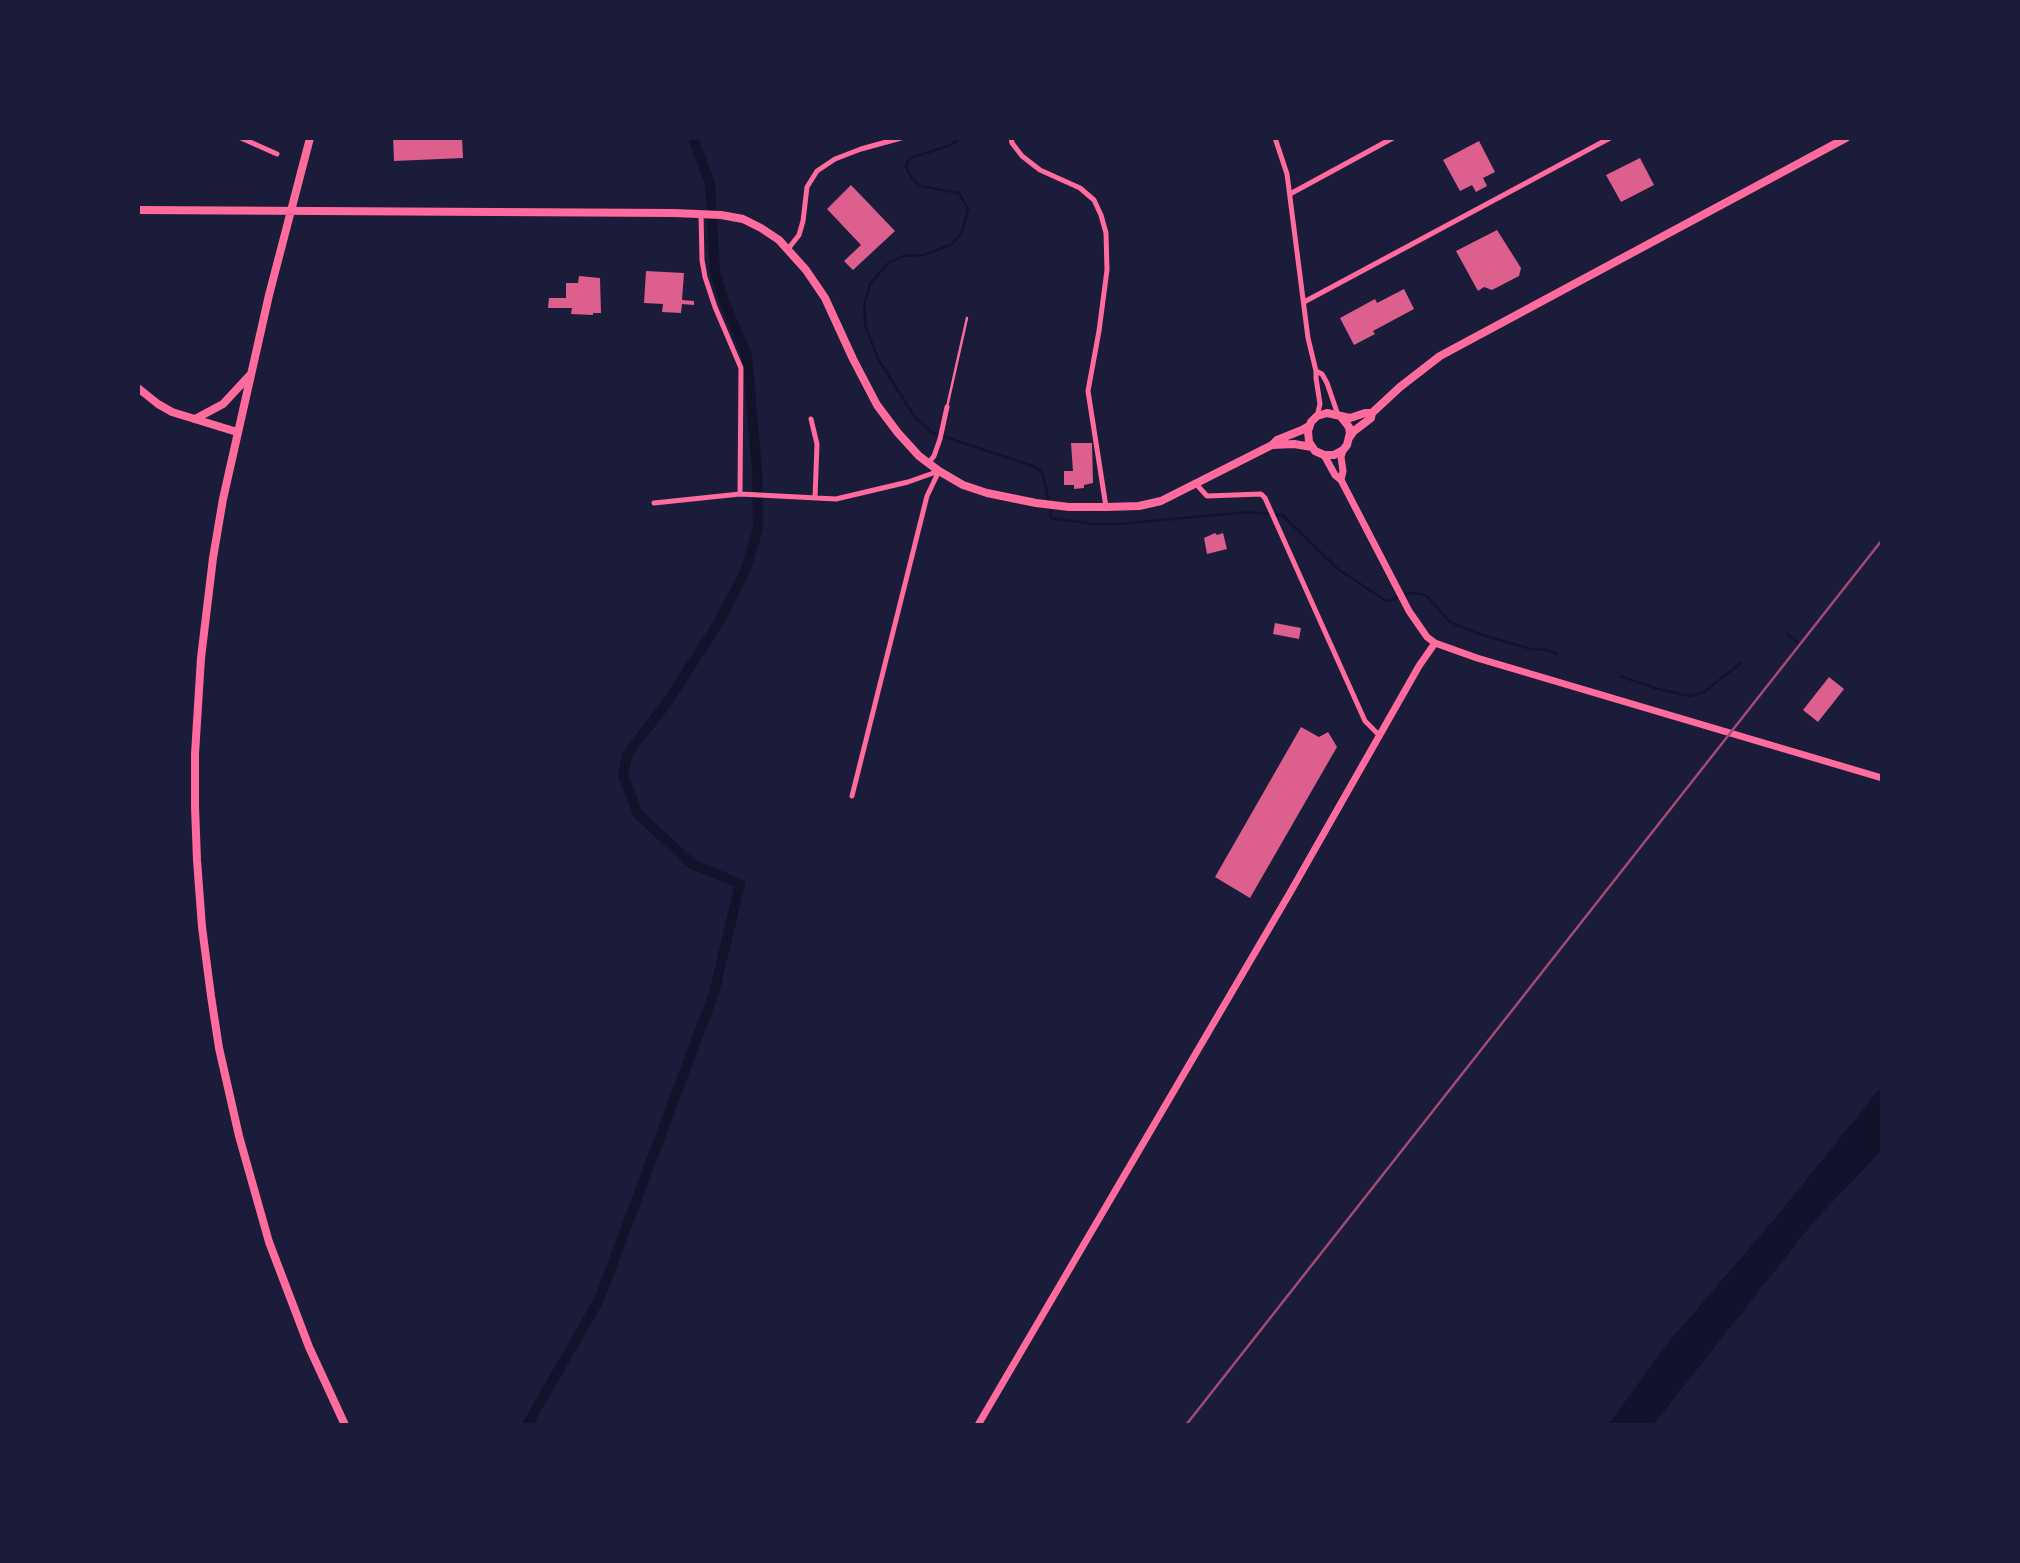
<!DOCTYPE html>
<style>
body{margin:0}
#map{position:relative;width:2020px;height:1563px;overflow:hidden;background:#1b1b3a;font-family:"Noto Serif",serif}
canvas{display:block}
.frame{position:absolute;inset:0;border:140px solid #1b1b3a;pointer-events:none}
</style>
<div id="map">
<canvas width="2020" height="1563"></canvas>
<div class="frame"></div>
</div>
<script>
const c = document.querySelector('canvas').getContext('2d');
c.lineJoin = 'round';
function fillPath(path, color) {
  c.fillStyle = color;
  c.fill(path, 'evenodd');
}
function poly(rows) {
  const path = new Path2D();
  for (const r of rows) {
    path.moveTo(r[0], r[1]);
    for (let i = 2; i < r.length; i += 2) path.lineTo(r[i], r[i + 1]);
  }
  return path;
}
function trace(path, color, width, dash) {
  c.strokeStyle = color;
  c.lineWidth = width;
  c.lineCap = dash ? 'butt' : 'round';
  c.setLineDash(dash || []);
  c.stroke(path);
}
fillPath(poly([
 [1882,1086,1882,1150,1815,1220,1653,1425,1608,1425,1667,1344,1777,1216]
]), '#12122b');
trace(poly([
 [960,138,951,145,913,157,907,162,906,167,912,178,919,186,959,193,968,209,962,233,951,245,923,255,903,256,887,264,870,284,864,305,866,328,878,359,916,419,933,433,1036,467,1043,474,1049,502],
 [1050,508,1051,518,1093,524,1120,524,1247,512,1282,515,1338,569,1383,599,1387,601,1409,593,1422,594,1428,597,1449,621,1464,628,1486,636,1531,649,1547,650,1557,654],
 [1787,634,1797,642],
 [1620,676,1658,689,1690,696,1704,692,1741,663]
]), '#12122b', 2.5);
trace(poly([
 [527,1425,599,1300,714,993,740,884,692,864,638,814,623,775,628,753,666,704,717,625,745,572,758,528,757,470,747,356,724,301,715,272,710,183,693,138]
]), '#12122b', 10);
fillPath(poly([
 [393,138,462,138,463,158,394,161],
 [1479,141,1495,172,1483,178,1487,186,1476,192,1472,185,1460,191,1443,160],
 [1640,158,1654,185,1621,202,1606,175],
 [851,185,895,231,853,270,844,261,861,245,827,209],
 [1497,230,1521,268,1519,276,1492,290,1484,287,1478,291,1456,251],
 [646,271,684,273,682,300,694,301,694,305,682,304,681,313,662,312,663,304,644,303],
 [579,276,600,278,601,313,593,313,593,315,571,314,572,308,548,308,549,298,566,298,566,283,578,283],
 [1404,289,1414,309,1373,331,1375,334,1354,345,1340,318,1375,299,1377,303],
 [1071,443,1092,443,1093,483,1084,485,1084,488,1074,489,1074,485,1064,485,1064,471,1073,471],
 [1215,533,1217,535,1223,533,1227,549,1207,554,1204,538],
 [1275,623,1301,628,1299,639,1273,634],
 [1829,677,1844,689,1818,722,1803,710],
 [1301,727,1319,737,1328,732,1337,747,1250,898,1215,877]
]), '#dd5f8e');
trace(poly([
 [947,407,967,318]
]), '#ff6b9d', 2.5);
trace(poly([
 [241,138,277,154],
 [1011,138,1012,143,1022,156,1040,170,1080,188,1094,200,1101,215,1106,233,1107,270,1099,331,1088,391,1106,507],
 [1275,138,1287,174,1308,338,1316,371,1316,378,1320,404,1317,416],
 [1290,194,1393,138],
 [701,214,702,260,705,277,715,307,741,368,740,494],
 [788,249,799,235,803,221,807,187,817,171,835,159,861,149,901,138],
 [1304,302,1610,138],
 [1316,371,1322,374,1327,383,1338,415],
 [811,419,817,444,815,498],
 [928,464,934,456,940,439,947,407],
 [1197,485,1207,496,1261,494,1265,498,1365,721,1380,736],
 [654,503,740,494,836,499,908,482,939,471],
 [852,796,927,496,939,471]
]), '#ff6b9d', 5);
trace(poly([
 [1324,455,1335,475,1341,480,1409,611,1427,637,1435,643,1477,658,1882,778],
 [1341,480,1343,471,1341,457,1343,450],
 [978,1425,1291,891,1419,666,1435,643]
]), '#ff6b9d', 7);
trace(poly([
 [310,138,269,295,223,499,213,558,201,658,195,754,195,807,197,860,202,927,211,996,219,1048,239,1136,269,1242,309,1347,345,1425],
 [138,210,674,213,721,215,743,219,761,228,779,240,806,270,825,298,853,359,877,405,898,433,919,456,939,471,963,485,987,493,1036,503,1069,507,1106,507,1139,506,1161,501,1272,445,1277,440,1302,430,1309,426],
 [138,388,158,404,172,412,237,432],
 [1342,418,1349,427,1350,433,1347,445,1343,450,1334,455,1324,455,1315,451,1309,442,1308,431,1311,422,1317,416,1327,413,1350,418,1365,413,1372,413],
 [195,419,223,404,250,375],
 [1349,438,1354,431,1371,418,1372,413,1400,387,1440,356,1846,138],
 [1272,445,1294,444,1312,447]
]), '#ff6b9d', 8);
trace(poly([
 [1186,1425,1882,540]
]), '#a44b75', 2.5);
</script>
